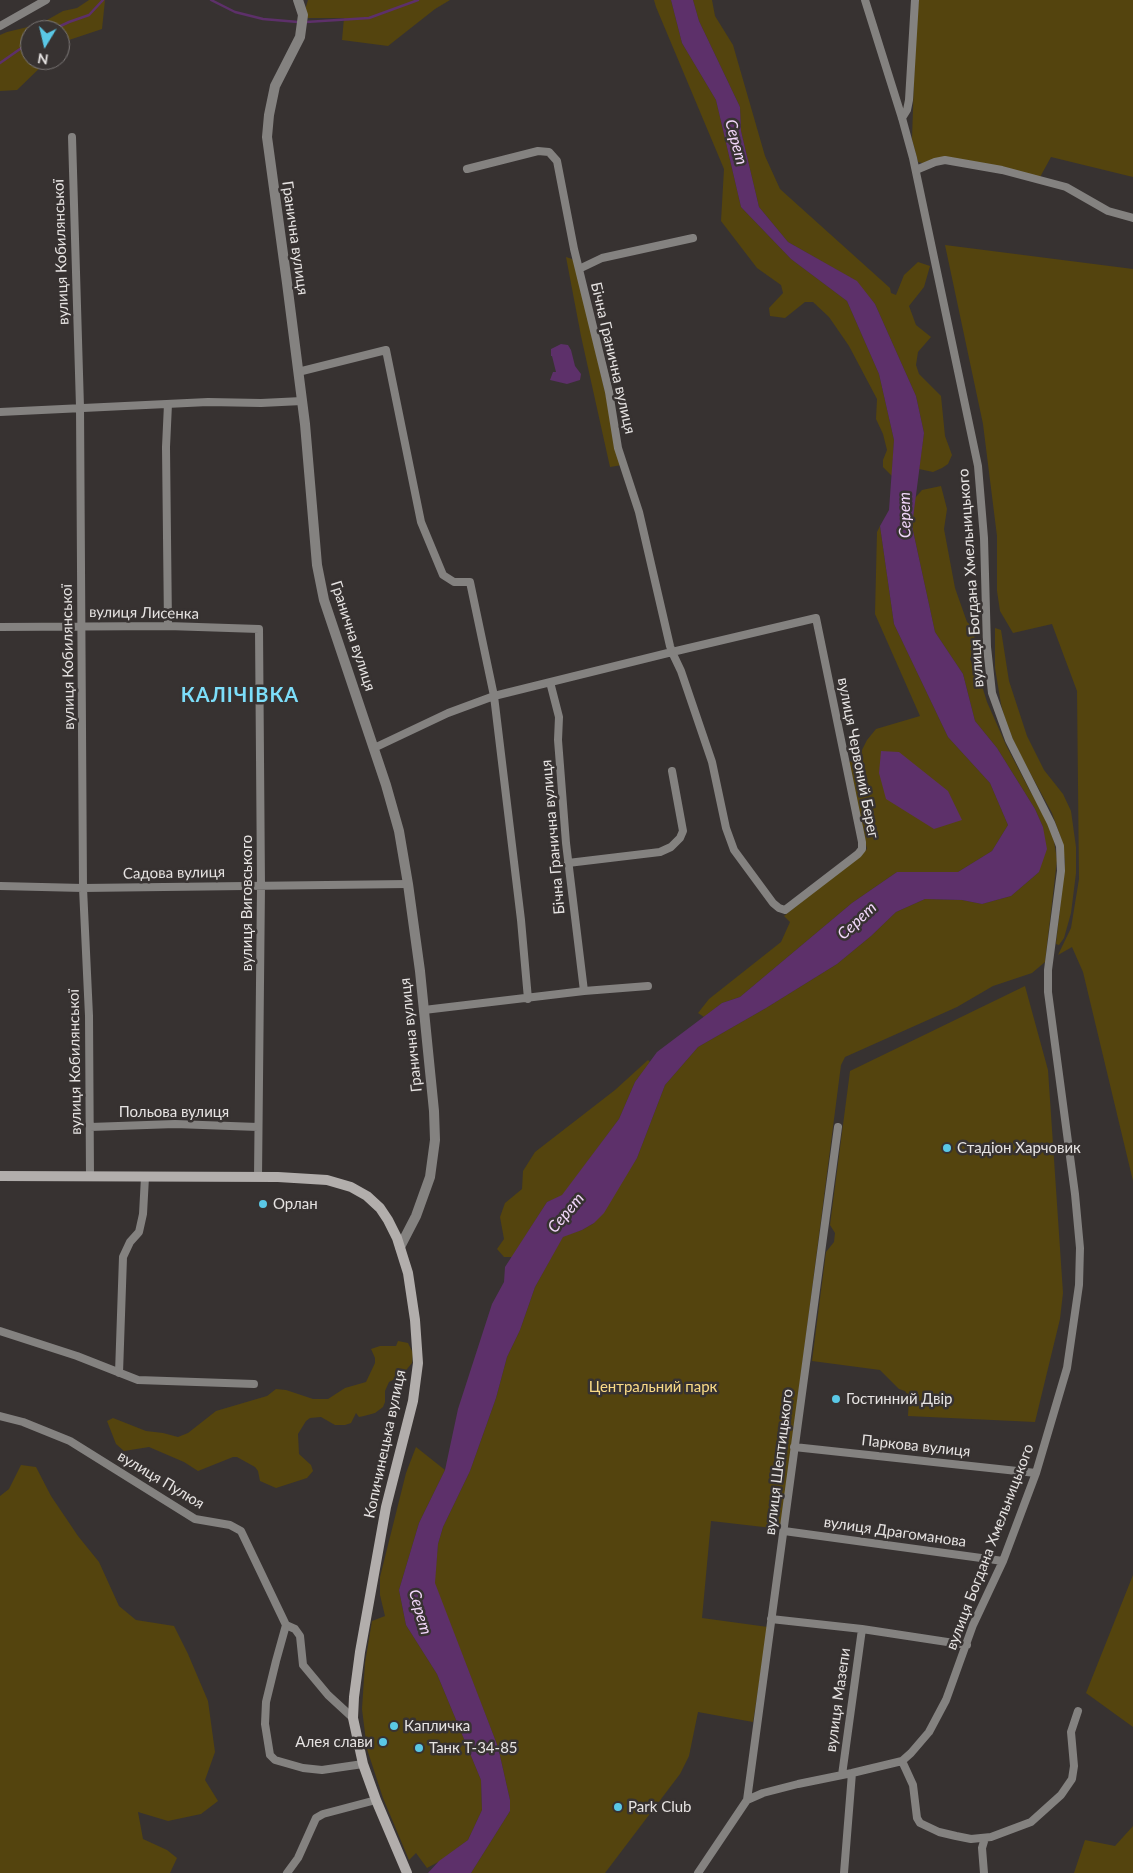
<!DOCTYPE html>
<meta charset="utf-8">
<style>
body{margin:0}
#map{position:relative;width:1133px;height:1873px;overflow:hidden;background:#373231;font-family:Lato,sans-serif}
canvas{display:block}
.north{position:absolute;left:20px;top:20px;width:50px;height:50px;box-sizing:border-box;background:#373231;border:1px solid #7d7978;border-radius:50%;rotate:189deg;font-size:14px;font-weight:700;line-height:20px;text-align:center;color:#e6e3e2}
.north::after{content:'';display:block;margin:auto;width:18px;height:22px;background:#5ac8e6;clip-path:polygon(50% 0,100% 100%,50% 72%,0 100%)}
</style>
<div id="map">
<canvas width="1133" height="1873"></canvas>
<div class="north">N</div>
</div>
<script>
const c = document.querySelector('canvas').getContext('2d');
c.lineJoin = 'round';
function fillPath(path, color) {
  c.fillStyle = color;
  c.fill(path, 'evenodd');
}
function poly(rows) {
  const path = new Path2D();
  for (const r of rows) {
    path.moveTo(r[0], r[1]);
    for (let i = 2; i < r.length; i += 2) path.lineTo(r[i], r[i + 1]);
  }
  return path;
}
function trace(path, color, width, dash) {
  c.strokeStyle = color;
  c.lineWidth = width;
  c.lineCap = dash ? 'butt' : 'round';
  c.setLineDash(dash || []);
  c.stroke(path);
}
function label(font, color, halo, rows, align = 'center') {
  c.font = font + ' Lato,sans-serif';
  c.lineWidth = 5;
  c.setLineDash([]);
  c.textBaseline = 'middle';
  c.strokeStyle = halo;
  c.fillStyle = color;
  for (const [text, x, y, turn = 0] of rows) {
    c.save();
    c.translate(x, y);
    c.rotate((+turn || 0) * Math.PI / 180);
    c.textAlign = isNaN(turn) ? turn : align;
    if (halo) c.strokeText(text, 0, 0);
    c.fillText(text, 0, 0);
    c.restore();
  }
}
fillPath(poly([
 [89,0,105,0,102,29,63,42,60,46,60,30,30,30,30,60,48,60,17,90,0,91,0,35,7,32,40,24,63,11,77,8],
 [308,0,450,0,435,9,388,46,342,40,344,18,306,18,305,10],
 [654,0,671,0,682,43,716,100,741,207,791,259,847,301,879,374,894,440,892,476,883,467,883,460,887,450,883,434,876,419,877,399,849,346,829,317,813,302,805,302,785,318,770,316,769,308,783,293,781,285,757,268,721,221,724,169,656,7],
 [693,0,712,0,715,16,733,45,765,156,780,189,890,288,891,293,896,295,904,275,918,262,930,266,924,287,909,306,916,325,931,337,918,352,916,365,919,374,941,396,945,436,952,455,948,464,942,468,933,472,919,469,924,433,916,396,875,304,856,281,788,242,759,207,741,131,740,107,699,21],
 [919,0,1133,0,1133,177,1051,157,1039,179,987,165,922,163,918,162,912,139,916,19],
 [945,245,1133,269,1133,1181,1083,972,1072,947,1058,955,1071,928,1079,879,1077,691,1052,624,1013,633,1000,611,997,591,997,536,983,424],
 [566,257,572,259,575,263,622,465,610,467,581,336],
 [941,486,947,509,944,529,955,588,967,622,972,626,976,644,970,659,979,676,987,702,1006,745,1030,791,1042,811,1053,835,1057,860,1045,962,1032,973,993,986,957,1007,845,1057,841,1065,781,1529,711,1521,702,1618,768,1627,753,1722,698,1712,689,1756,680,1774,605,1873,471,1873,510,1811,510,1800,498,1747,434,1583,438,1544,443,1527,470,1471,496,1398,507,1357,520,1330,535,1287,563,1236,582,1230,594,1223,637,1158,665,1085,698,1047,766,1008,837,964,871,936,896,912,925,899,962,900,982,904,1011,896,1039,872,1043,827,1035,809,997,748,975,721,963,674,935,632,912,526,915,498,922,490],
 [880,526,894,624,948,737,990,783,1008,825,992,851,958,872,897,872,852,903,740,997,722,1003,704,1017,698,1013,709,999,781,942,790,922,784,916,867,849,848,762,857,760,867,740,876,729,920,716,875,614,877,532],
 [995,628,1001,630,1009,681,1027,736,1044,770,1063,794,1071,811,1076,847,1076,873,1071,913,1064,938,1059,945,1056,944,1057,935,1065,862,1062,841,1052,813,1016,747,1005,719,1001,704,995,668],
 [1025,986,1048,1070,1063,1293,1060,1319,1035,1422,908,1416,909,1397,905,1391,899,1389,880,1370,812,1361,826,1252,834,1242,835,1233,830,1225,850,1071],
 [648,1060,650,1062,635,1082,619,1119,562,1196,547,1202,512,1257,504,1257,497,1249,504,1239,500,1217,505,1203,522,1189,523,1171,535,1152,615,1090],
 [398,1341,408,1343,413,1353,412,1363,402,1375,389,1382,385,1391,385,1402,383,1407,375,1413,364,1416,359,1417,356,1413,351,1423,345,1425,335,1425,321,1417,310,1418,306,1421,298,1434,299,1454,311,1465,313,1471,307,1478,276,1488,260,1481,258,1471,255,1467,237,1457,233,1457,198,1471,184,1462,149,1447,124,1451,116,1444,107,1421,113,1418,146,1431,163,1433,178,1437,188,1433,216,1411,267,1396,276,1389,286,1390,313,1399,328,1399,345,1388,366,1382,375,1363,375,1358,371,1349,380,1346,396,1346],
 [416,1447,445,1470,419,1523,399,1590,406,1625,437,1674,481,1780,482,1810,468,1840,440,1861,427,1868,416,1853,409,1860,383,1798,367,1749,362,1709,365,1663,372,1621,385,1616,380,1595,380,1577,406,1473],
 [21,1465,36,1467,51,1496,78,1536,99,1562,119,1606,136,1620,174,1626,188,1654,208,1701,215,1752,205,1780,218,1801,201,1814,168,1821,138,1812,143,1839,167,1850,177,1858,170,1873,0,1873,0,1496,9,1489],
 [1133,1575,1133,1727,1086,1693],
 [1133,1826,1133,1873,1074,1873,1085,1840,1115,1846]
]), '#54440e');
fillPath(poly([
 [671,0,693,0,699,21,740,107,741,131,759,207,788,242,857,281,875,304,916,396,924,433,912,526,935,632,963,674,975,721,997,748,1035,809,1043,827,1047,849,1039,872,1011,896,982,904,962,900,925,899,896,912,871,936,837,964,766,1008,698,1047,665,1085,637,1158,604,1213,594,1223,582,1230,563,1237,535,1287,520,1330,507,1357,496,1398,470,1471,443,1527,438,1544,435,1583,498,1747,510,1800,510,1811,471,1873,428,1873,439,1861,468,1840,482,1810,481,1780,437,1674,406,1625,399,1590,419,1523,445,1470,458,1409,492,1304,504,1282,505,1267,547,1202,562,1195,619,1119,635,1082,657,1052,722,1003,740,997,852,903,897,872,958,872,992,851,1008,825,990,783,948,737,894,624,880,526,889,510,894,440,879,374,847,301,791,259,741,207,716,100,682,43],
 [561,344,568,345,571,350,575,366,581,374,580,380,567,384,550,380,553,372,556,372,552,356,551,356,551,349],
 [881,751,899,752,948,791,962,820,934,829,886,799,879,773]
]), '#5d306a');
trace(poly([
 [211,0,235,12,263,19,298,22],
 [306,22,369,18,418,0],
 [52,30,69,22,89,15,103,0],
 [0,63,30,42]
]), '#5d306a', 2.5);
trace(poly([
 [0,26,46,0],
 [902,118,907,110,909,100,915,0],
 [72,137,80,407,83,888,89,1016,90,1176],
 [916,170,935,162,945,160,1002,170,1066,187,1108,211,1133,218],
 [579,269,602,258,693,238],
 [298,372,386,350,421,522,443,575,454,582,470,582,494,696,521,920,528,999],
 [168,404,166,447,168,626],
 [0,412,208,402,261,403,302,401],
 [0,627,168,626,259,629,261,886,258,1177],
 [550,682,559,717,558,740,566,843,584,991],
 [374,748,448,713,494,696,672,652,816,618,862,842,862,849,858,854,785,910,779,908,773,903,734,850,726,828,712,762,681,671,672,652,670,646,639,512,618,448,609,392,574,249,557,161,549,152,538,151,467,169],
 [568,863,660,852,671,847,680,838,683,831,672,771],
 [0,886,83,888,408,884],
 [424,1010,584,991,648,986],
 [90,1127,175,1124,258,1127],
 [0,1331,77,1356,138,1380,254,1384],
 [119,1373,123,1257,130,1242,139,1232,143,1214,145,1177],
 [0,1416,23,1422,70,1441,195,1519,230,1525,241,1531,286,1625,295,1629,300,1636,303,1665,328,1695,353,1718],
 [794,1447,1036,1473],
 [784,1531,1003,1561],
 [771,1619,862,1629,967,1645],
 [286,1625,276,1661,266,1702,265,1724,270,1755,275,1760,303,1768,322,1770,363,1764],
 [902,1761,913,1785,917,1818,920,1823,939,1832,956,1836,971,1839,991,1837,1031,1822,1061,1795,1072,1779,1074,1766,1071,1732,1078,1711],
 [842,1775,862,1629],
 [747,1800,838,1127],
 [287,1873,298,1858,316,1818,323,1814,376,1800],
 [698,1873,747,1800,763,1793,798,1784,852,1773,902,1761,911,1753,929,1732,946,1700,973,1625,1003,1561,1036,1473,1067,1368,1079,1285,1080,1248,1075,1194,1048,992,1048,970,1061,871,1060,846,1051,823,1009,740,992,693,987,647,984,538,978,466,913,158,902,118,865,0],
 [844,1873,852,1773],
 [984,1873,982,1848,985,1838]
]), '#848280', 8);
trace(poly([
 [298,0,303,15,300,37,275,86,269,115,267,137,287,283,305,424,317,565,324,600,386,785,399,831,408,884,420,971,434,1111,435,1140,430,1177,416,1216,400,1247]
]), '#848280', 10);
trace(poly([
 [0,1176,278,1177,327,1180,351,1187,367,1196,380,1208,388,1220,397,1238,408,1273,415,1320,418,1363,413,1401,386,1507,360,1652,354,1697,353,1718,363,1764,376,1800,407,1873]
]), '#b2aeac', 10);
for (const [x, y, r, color] of [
 [947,1148,5,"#5ac8e6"],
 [263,1204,5,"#5ac8e6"],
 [836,1399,5,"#5ac8e6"],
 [394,1726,5,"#5ac8e6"],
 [383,1742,5,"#5ac8e6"],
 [419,1748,5,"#5ac8e6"],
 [618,1807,5,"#5ac8e6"]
]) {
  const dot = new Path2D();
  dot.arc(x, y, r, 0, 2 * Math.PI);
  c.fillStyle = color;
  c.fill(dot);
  trace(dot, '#373231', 2);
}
label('15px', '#e6e3e2', '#373231', [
 ["Гранична вулиця",295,238,82],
 ["вулиця Кобилянської",61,252,-92],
 ["Бічна Гранична вулиця",613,358,77],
 ["вулиця Богдана Хмельницького",971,578,-94],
 ["вулиця Лисенка",144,613,1],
 ["Гранична вулиця",353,636,72],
 ["вулиця Кобилянської",68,657,-91],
 ["вулиця Червоний Берег",858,758,79],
 ["Бічна Гранична вулиця",553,837,-95],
 ["Садова вулиця",174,873,-1],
 ["вулиця Виговського",247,903,-90],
 ["Гранична вулиця",411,1035,-96],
 ["вулиця Кобилянської",75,1062,-91],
 ["Польова вулиця",174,1112],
 ["Копичинецька вулиця",385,1444,-78],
 ["Паркова вулиця",916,1446,6],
 ["вулиця Шептицького",779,1462,-83],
 ["вулиця Пулюя",161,1480,31],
 ["вулиця Драгоманова",895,1532,8],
 ["вулиця Богдана Хмельницького",990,1547,-69],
 ["вулиця Мазепи",838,1700,-82]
]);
label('15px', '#e6e3e2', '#373231', [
 ["Стадіон Харчовик",957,1148],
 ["Орлан",273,1204],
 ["Гостинний Двір",846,1399],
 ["Капличка",404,1726],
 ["Алея слави",373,1742,"right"],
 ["Танк Т-34-85",429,1748],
 ["Park Club",628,1807]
], 'left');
label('15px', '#fadb87', '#373231', [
 ["Центральний парк",653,1387]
]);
label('italic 16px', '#f2d7fa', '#373231', [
 ["Серет",736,142,75],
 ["Серет",905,515,-91],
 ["Серет",857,921,-43],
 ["Серет",566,1213,-50],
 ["Серет",420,1612,74]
]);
c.letterSpacing = '1px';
label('bold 20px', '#7cdefa', '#373231', [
 ["КАЛІЧІВКА",240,696]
]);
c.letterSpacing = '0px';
</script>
